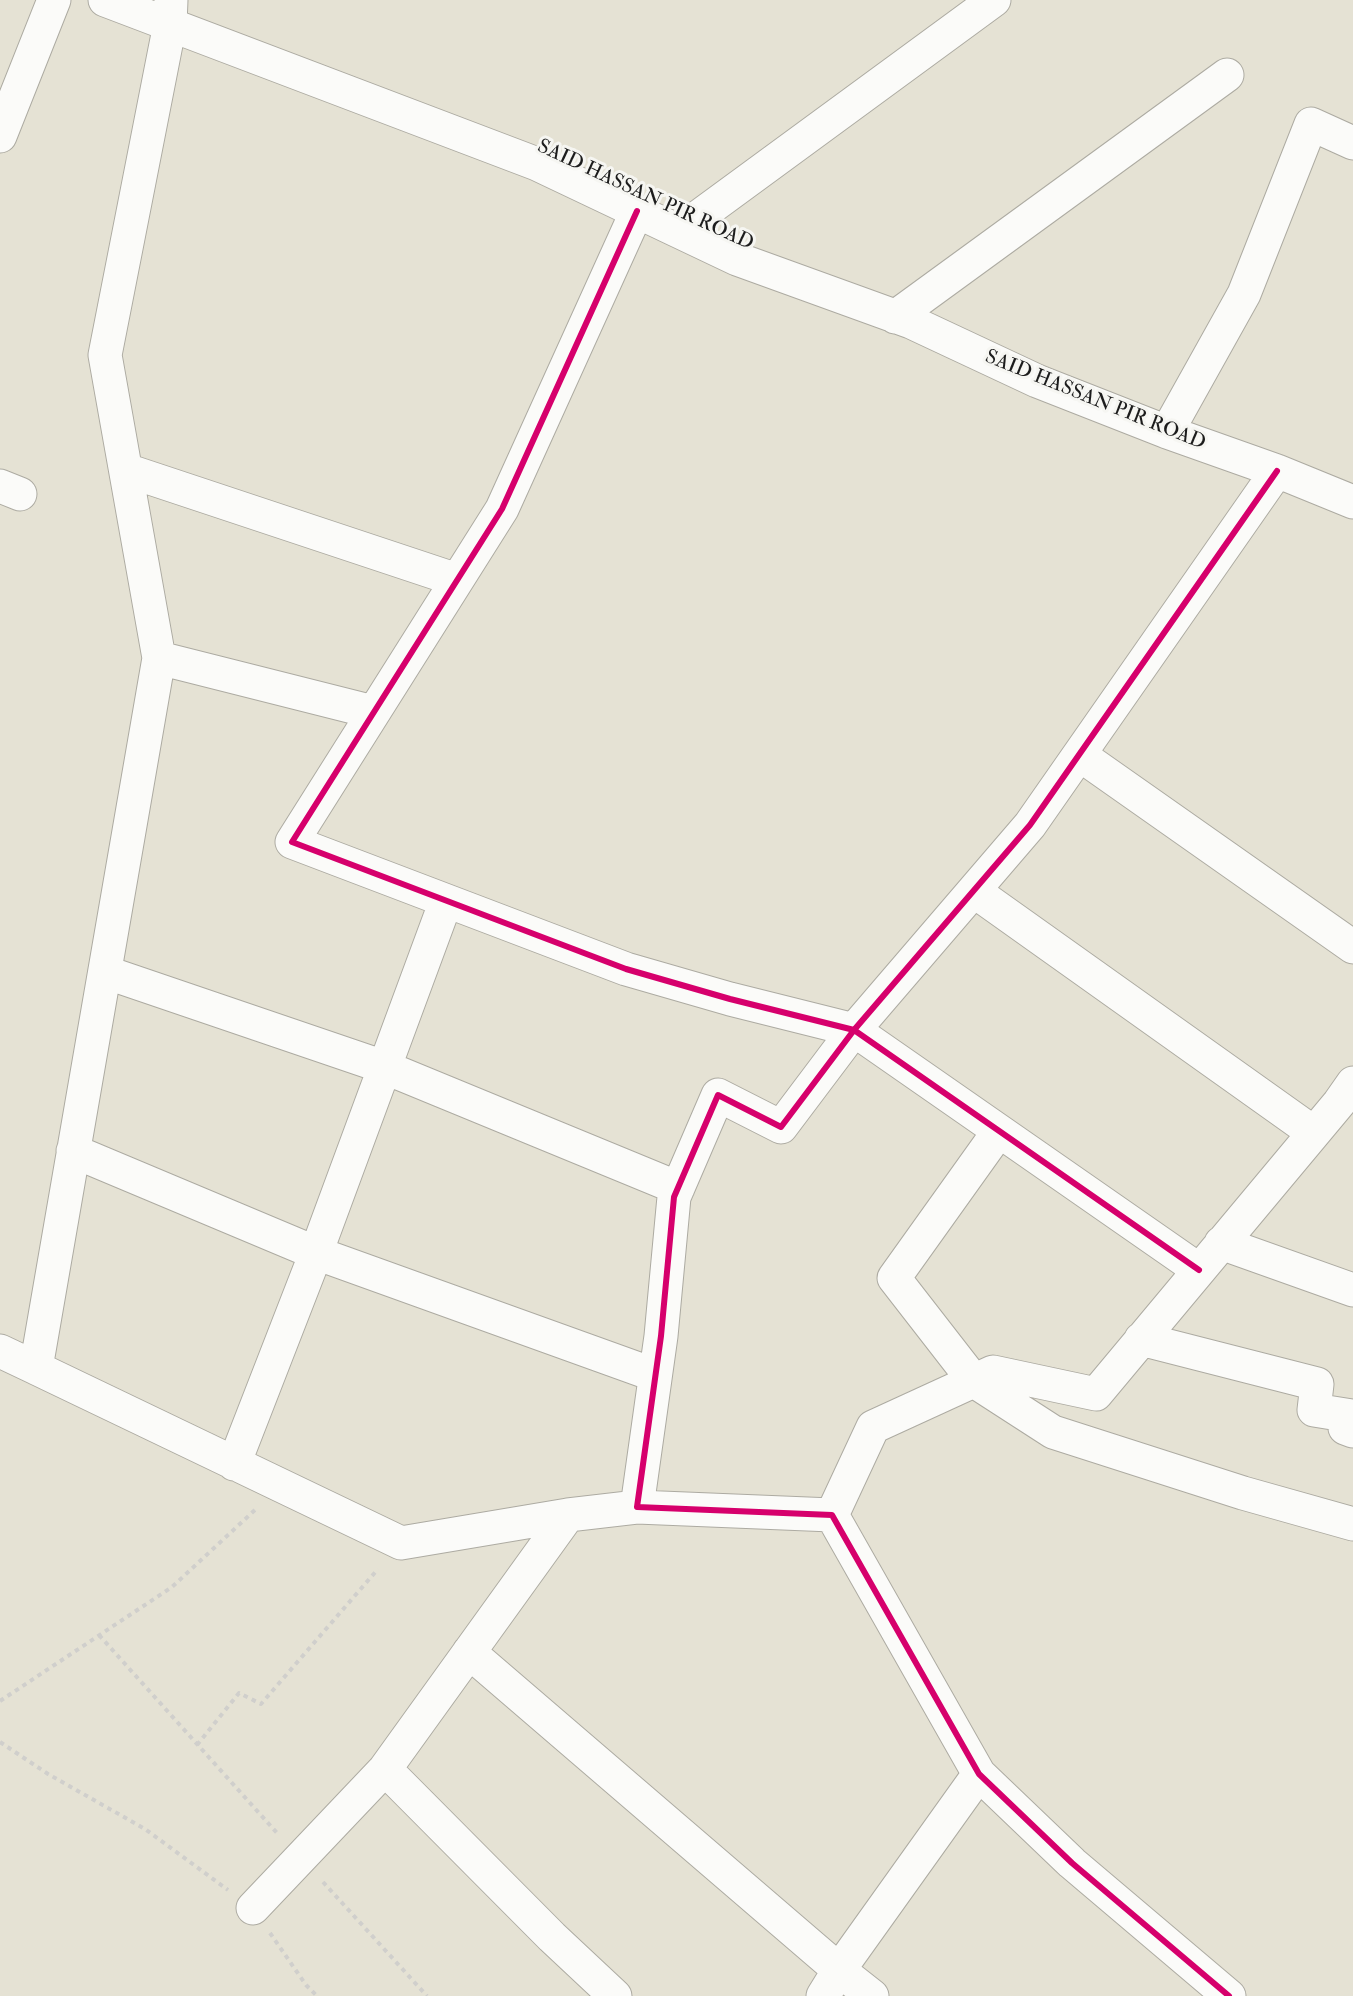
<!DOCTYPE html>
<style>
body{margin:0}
canvas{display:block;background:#e5e2d4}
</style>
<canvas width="1353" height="1996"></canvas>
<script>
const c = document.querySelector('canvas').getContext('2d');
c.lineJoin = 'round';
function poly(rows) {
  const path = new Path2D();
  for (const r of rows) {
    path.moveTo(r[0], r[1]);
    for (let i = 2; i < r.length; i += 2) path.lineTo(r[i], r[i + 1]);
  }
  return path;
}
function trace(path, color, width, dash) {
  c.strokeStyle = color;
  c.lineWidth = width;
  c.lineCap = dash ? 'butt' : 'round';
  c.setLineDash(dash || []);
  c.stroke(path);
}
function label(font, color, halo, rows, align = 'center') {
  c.font = font + ' "IM FELL Double Pica",serif';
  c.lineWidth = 6;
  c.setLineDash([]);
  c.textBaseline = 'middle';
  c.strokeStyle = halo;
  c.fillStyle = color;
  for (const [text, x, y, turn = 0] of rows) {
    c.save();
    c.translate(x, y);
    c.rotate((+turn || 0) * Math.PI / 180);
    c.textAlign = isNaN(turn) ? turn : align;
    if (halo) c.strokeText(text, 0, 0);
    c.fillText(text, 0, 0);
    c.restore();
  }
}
const minor = poly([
 [105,0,537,164,737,259,911,322,1037,381,1167,432,1277,471,1353,502],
 [0,136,54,0],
 [637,211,502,509,292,842,626,969,730,999,854,1030,1199,1270],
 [679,231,994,0],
 [895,317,1227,75],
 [1167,432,1244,294,1311,124,1353,143],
 [126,470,457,580],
 [0,486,20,494],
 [159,658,373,712],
 [1080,755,1353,947],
 [974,891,1314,1133],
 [105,972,384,1067,678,1188],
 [999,1131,894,1278,974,1381,1053,1432,1243,1493,1353,1524],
 [73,1151,316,1253,655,1375],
 [1221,1243,1353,1290],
 [1141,1339,1317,1384,1314,1410,1351,1416,1345,1428,1353,1431],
 [0,1351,36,1368,159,658,105,355,170,24,171,0],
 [36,1368,401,1543,568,1515],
 [234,1464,316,1253,446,901],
 [832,1515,873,1427,993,1372,1096,1394,1339,1103,1353,1083],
 [469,1652,839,1970,872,1996],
 [385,1769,552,1937,615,1996],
 [253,1908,385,1769,568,1515,637,1507],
 [823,1996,839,1970,979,1774],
 [1229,1996,1072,1863,979,1774,832,1515,637,1507,661,1336,674,1197,718,1095,781,1127,854,1030,1030,825,1277,471]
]);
trace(minor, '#adaba2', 35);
trace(poly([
 [99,1635,277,1833],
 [0,1701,172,1587,256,1509],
 [0,1742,48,1774,145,1829,228,1890],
 [197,1745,239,1693,261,1704,378,1569],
 [323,1882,427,1996],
 [270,1933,306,1985,317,1996]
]), '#d0cfcc', 4, [4.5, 4.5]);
trace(minor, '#fbfbf9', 33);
trace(poly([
 [637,211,502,509,292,842,626,969,730,999,854,1030,1199,1270],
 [1229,1996,1072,1863,979,1774,832,1515,637,1507,661,1336,674,1197,718,1095,781,1127,854,1030,1030,825,1277,471]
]), '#d6006c', 6);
label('20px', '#1c1c1c', '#f6f6f2', [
 ["SAID HASSAN PIR ROAD",645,196,25],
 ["SAID HASSAN PIR ROAD",1095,401,22]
]);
</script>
